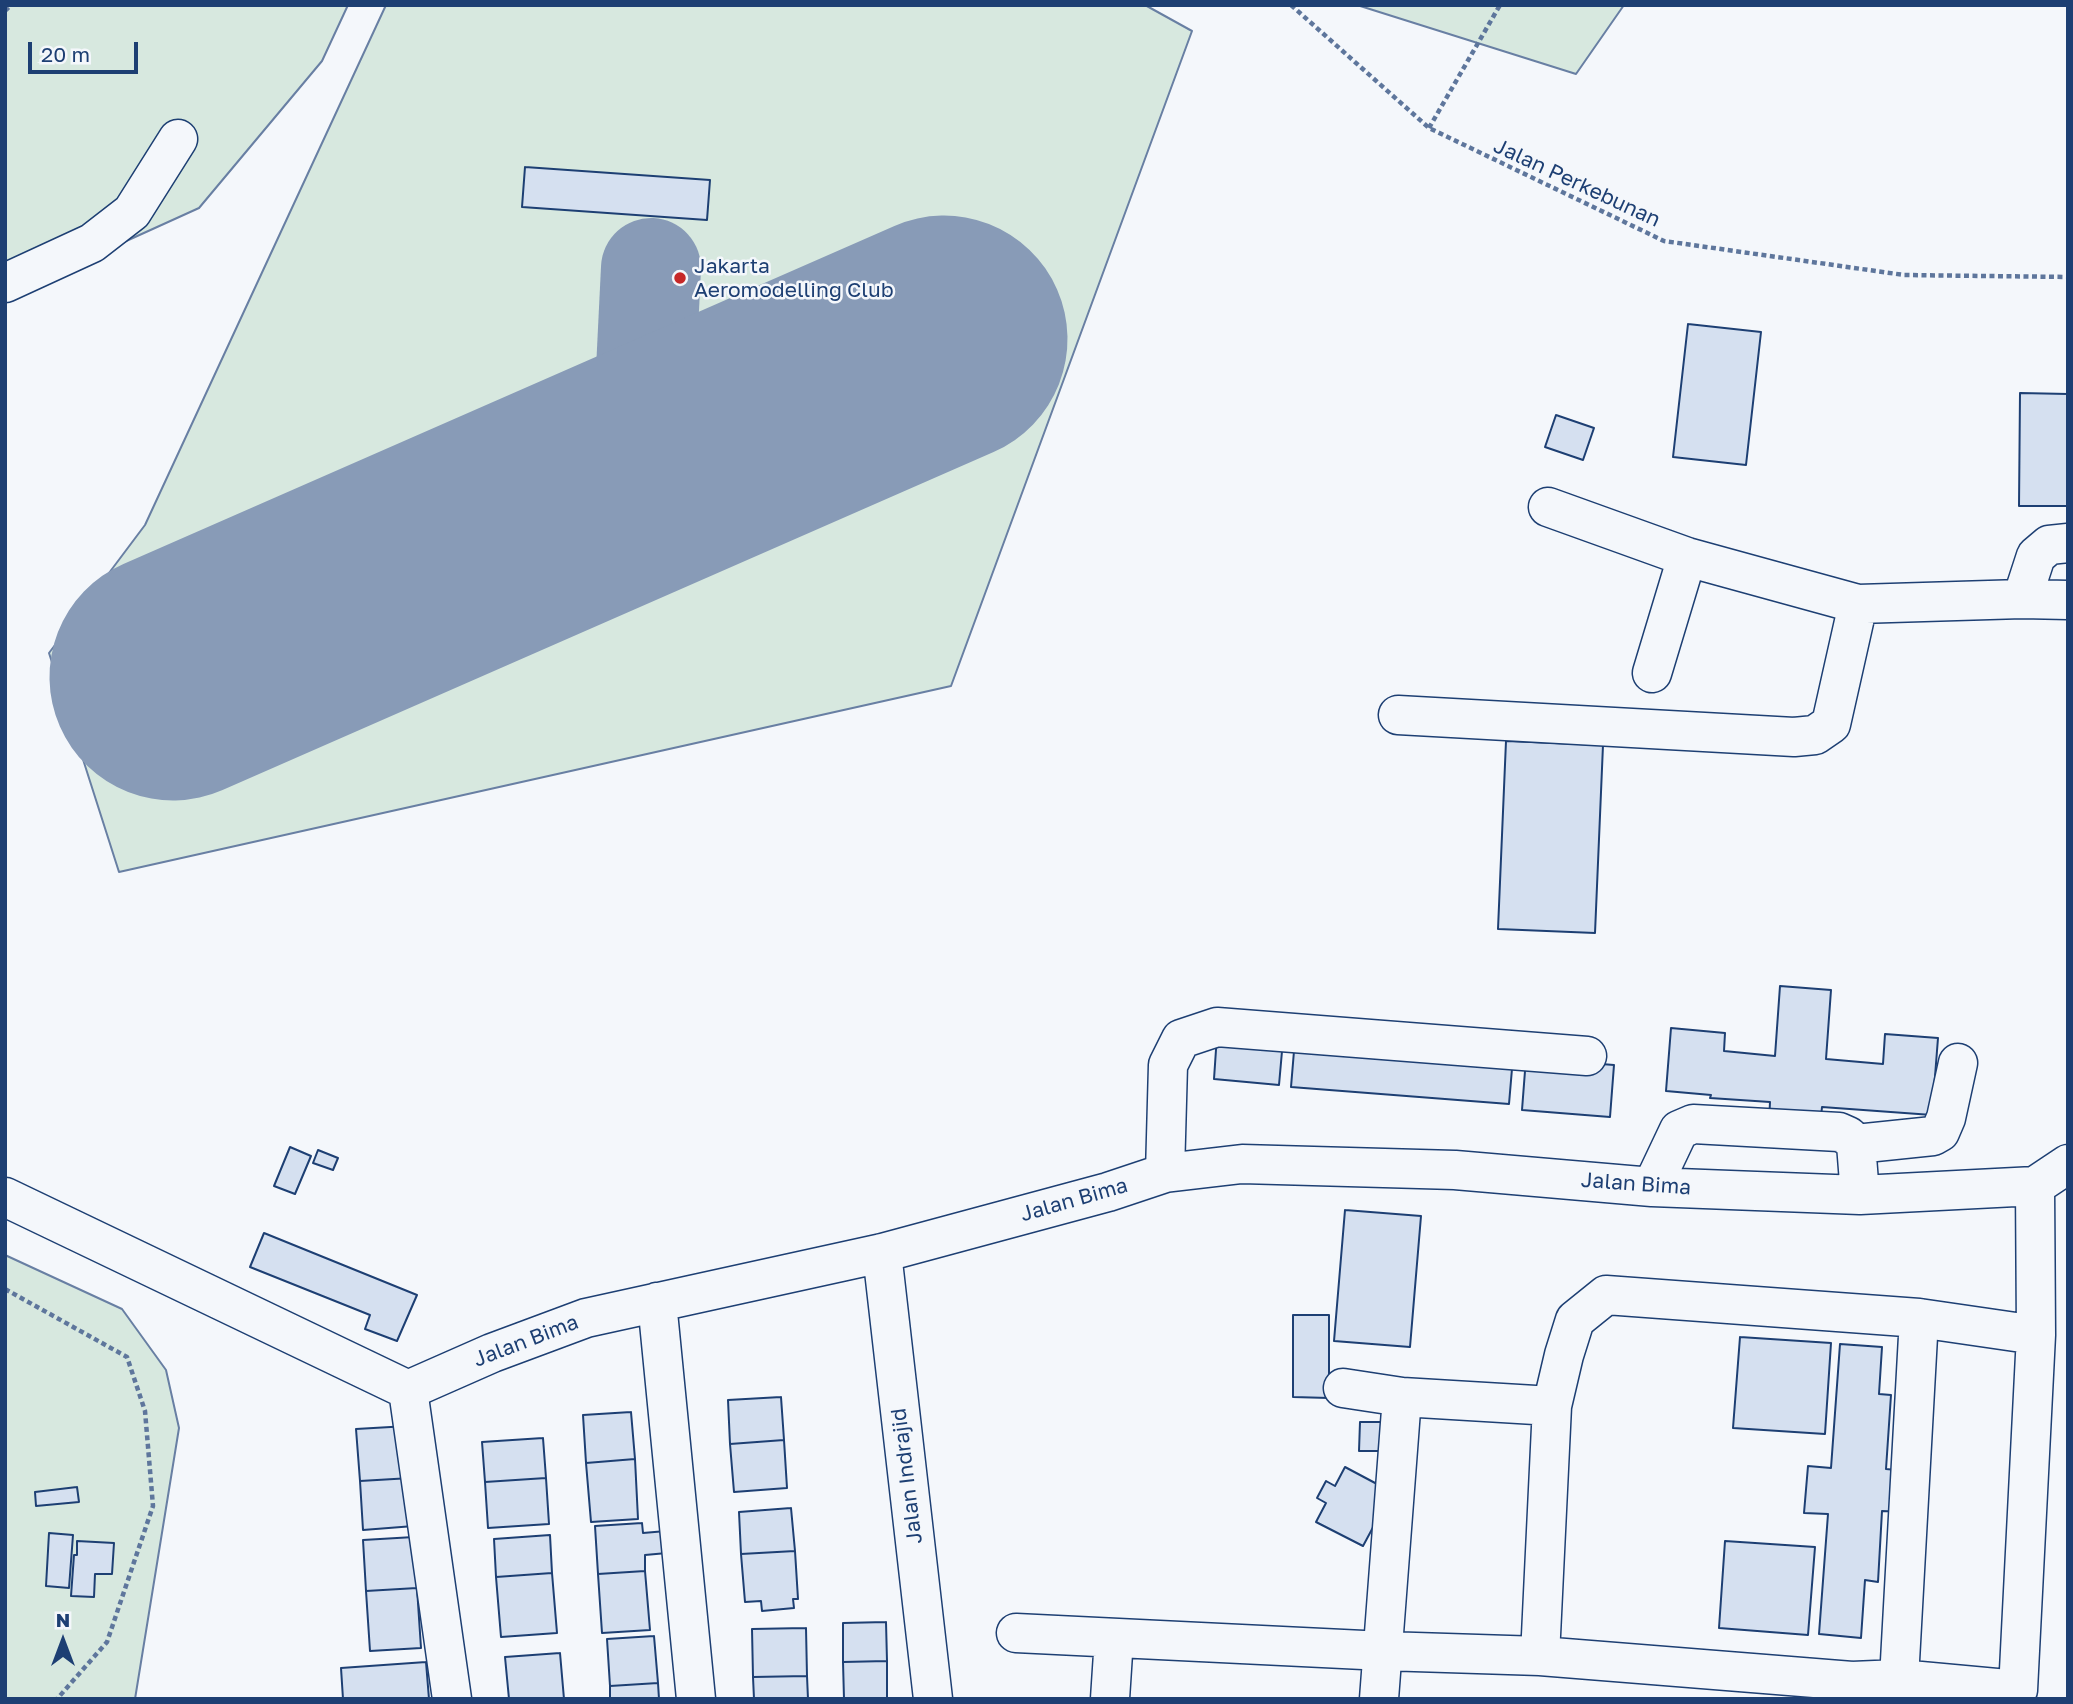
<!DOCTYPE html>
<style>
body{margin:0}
#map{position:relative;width:2073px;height:1704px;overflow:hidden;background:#f4f7fb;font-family:"Golos Text",sans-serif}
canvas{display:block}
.frame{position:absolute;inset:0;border:7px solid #1d3f73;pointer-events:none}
.north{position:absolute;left:28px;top:1606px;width:70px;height:70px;-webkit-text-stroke:5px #f4f7fb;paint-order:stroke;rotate:0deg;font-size:19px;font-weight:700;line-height:28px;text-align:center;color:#1d3f73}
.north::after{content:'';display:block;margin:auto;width:24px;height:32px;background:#1d3f73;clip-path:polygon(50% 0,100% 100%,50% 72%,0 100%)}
.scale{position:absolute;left:28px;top:42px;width:110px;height:32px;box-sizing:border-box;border:4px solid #1d3f73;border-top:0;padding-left:9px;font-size:21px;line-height:24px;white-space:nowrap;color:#1d3f73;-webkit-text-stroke:5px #f4f7fb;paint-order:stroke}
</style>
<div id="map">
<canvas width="2073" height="1704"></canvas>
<div class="frame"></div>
<div class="north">N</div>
<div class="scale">20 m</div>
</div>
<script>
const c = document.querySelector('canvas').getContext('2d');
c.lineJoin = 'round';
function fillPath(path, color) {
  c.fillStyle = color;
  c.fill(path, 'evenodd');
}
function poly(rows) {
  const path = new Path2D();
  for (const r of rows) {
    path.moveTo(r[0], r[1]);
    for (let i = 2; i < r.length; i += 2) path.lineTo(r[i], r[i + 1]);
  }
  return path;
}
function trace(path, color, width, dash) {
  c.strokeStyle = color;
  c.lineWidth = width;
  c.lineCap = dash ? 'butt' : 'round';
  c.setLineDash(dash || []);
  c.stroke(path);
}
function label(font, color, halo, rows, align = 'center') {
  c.font = font + ' "Golos Text",sans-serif';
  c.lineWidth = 5;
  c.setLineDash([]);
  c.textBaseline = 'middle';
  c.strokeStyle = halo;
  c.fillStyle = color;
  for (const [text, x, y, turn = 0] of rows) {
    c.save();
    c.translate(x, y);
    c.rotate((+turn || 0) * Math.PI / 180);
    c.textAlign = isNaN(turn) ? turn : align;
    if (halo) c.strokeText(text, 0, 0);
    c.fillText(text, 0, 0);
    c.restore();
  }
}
const green = poly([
 [5,5,348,5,322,61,199,208,5,296,5,5],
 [386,5,1145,5,1192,31,951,686,119,872,49,653,145,525,386,5],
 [1357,5,1624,5,1576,74,1357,5],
 [5,1255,122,1309,166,1370,179,1428,135,1699,5,1699,5,1255]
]);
fillPath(green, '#d7e8df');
trace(green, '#687fa3', 2);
trace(poly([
 [641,472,651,268]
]), '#889bb7', 100);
trace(poly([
 [173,677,944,339]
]), '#889bb7', 247);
const building = poly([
 [525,167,710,180,707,220,522,207,525,167],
 [1688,324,1761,332,1746,465,1673,457,1688,324],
 [2020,393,2068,394,2068,506,2019,506,2020,393],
 [1556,415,1594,428,1583,460,1545,447,1556,415],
 [1506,741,1603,745,1595,933,1498,929,1506,741],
 [1780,986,1831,990,1826,1059,1883,1064,1885,1034,1938,1038,1932,1115,1822,1107,1820,1127,1769,1122,1770,1102,1710,1098,1711,1095,1666,1091,1671,1028,1725,1033,1724,1051,1775,1056,1780,986],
 [1217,1035,1283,1040,1279,1085,1214,1079,1217,1035],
 [1295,1039,1513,1057,1509,1104,1291,1087,1295,1039],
 [1526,1058,1614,1065,1610,1117,1522,1110,1526,1058],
 [290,1147,311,1156,295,1194,274,1186,290,1147],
 [318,1150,338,1158,333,1170,313,1163,318,1150],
 [1345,1210,1421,1216,1410,1347,1334,1341,1345,1210],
 [264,1233,417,1295,397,1341,365,1329,370,1315,250,1267,264,1233],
 [1293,1315,1329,1315,1329,1398,1293,1397,1293,1315],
 [1740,1337,1831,1343,1825,1434,1733,1428,1740,1337],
 [1840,1344,1882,1347,1879,1394,1891,1395,1886,1469,1906,1471,1903,1512,1882,1511,1878,1582,1865,1580,1861,1638,1819,1634,1828,1514,1804,1513,1808,1466,1831,1468,1840,1344],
 [781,1397,784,1440,730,1444,728,1400,781,1397],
 [631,1412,635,1459,586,1463,583,1415,631,1412],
 [1360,1422,1391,1422,1391,1451,1359,1451,1360,1422],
 [408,1426,411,1478,360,1481,356,1429,408,1426],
 [543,1438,546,1478,485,1482,482,1442,543,1438],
 [784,1440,787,1488,734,1492,730,1444,784,1440],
 [635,1459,638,1519,591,1522,586,1463,635,1459],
 [1345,1467,1392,1492,1363,1546,1316,1522,1326,1503,1317,1498,1326,1481,1335,1486,1345,1467],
 [411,1478,414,1526,363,1530,360,1481,411,1478],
 [546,1478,549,1524,488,1528,485,1482,546,1478],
 [77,1487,79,1502,36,1506,35,1492,77,1487],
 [791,1508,795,1551,741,1554,739,1512,791,1508],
 [642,1523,643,1533,666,1531,667,1553,645,1555,645,1571,598,1574,595,1526,642,1523],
 [49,1533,73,1535,69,1588,46,1586,49,1533],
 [550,1535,552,1573,496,1577,494,1539,550,1535],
 [414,1537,417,1588,366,1591,363,1540,414,1537],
 [77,1541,114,1543,112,1574,95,1574,94,1597,71,1596,74,1555,77,1555,77,1541],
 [1725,1541,1815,1547,1808,1635,1719,1628,1725,1541],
 [795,1551,798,1599,793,1599,794,1608,762,1611,761,1601,745,1602,741,1554,795,1551],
 [645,1571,650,1630,602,1633,598,1574,645,1571],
 [552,1573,557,1633,501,1637,496,1577,552,1573],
 [417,1588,421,1648,370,1651,366,1591,417,1588],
 [886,1622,887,1661,843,1662,843,1623,886,1622],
 [806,1628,807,1676,753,1677,752,1629,806,1628],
 [654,1636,658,1683,610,1686,607,1639,654,1636],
 [560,1653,564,1699,509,1699,505,1657,560,1653],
 [887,1661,887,1699,844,1699,843,1662,887,1661],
 [426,1662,429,1699,343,1699,341,1668,426,1662],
 [807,1676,808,1699,754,1699,753,1677,807,1676],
 [658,1683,659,1699,610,1699,610,1686,658,1683]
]);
fillPath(building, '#d5e0f0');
trace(building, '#1d3f73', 2);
const minor = poly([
 [5,283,92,243,132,212,178,139],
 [1548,507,1687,557,1858,604,2022,599,2068,600],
 [2022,599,2036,556,2049,545,2068,543],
 [1652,673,1687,557],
 [1398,715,1794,737,1815,735,1831,724,1858,604],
 [1856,1144,1933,1136,1940,1132,1946,1118,1958,1063],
 [1165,1173,1168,1065,1181,1039,1217,1027,1587,1056],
 [1652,1187,1679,1130,1693,1124,1839,1132,1848,1136,1856,1144,1860,1195],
 [5,1197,408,1390],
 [882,1253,933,1699],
 [657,1302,696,1699],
 [1919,1318,2036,1335],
 [1343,1388,1402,1397,1552,1406],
 [1016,1633,1384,1651,1540,1656],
 [1899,1679,1919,1318,1606,1295,1575,1320,1564,1355,1552,1406,1540,1656,1852,1681,1899,1679,2018,1690,2036,1335,2035,1186],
 [452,1699,408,1390,492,1353,586,1318,882,1253,1108,1192,1165,1173,1242,1164,1455,1170,1652,1187,1860,1195,2035,1186,2068,1164],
 [1110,1699,1114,1638],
 [1379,1699,1402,1397]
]);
trace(minor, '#1d3f73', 41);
trace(poly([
 [1291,5,1429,128,1664,241,1904,275,2068,277],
 [5,11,11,5],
 [1429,128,1500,5],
 [5,1289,127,1357,145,1411,153,1506,107,1642,57,1699]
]), '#5e769c', 4.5, [5, 3.5]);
trace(minor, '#f4f7fb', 38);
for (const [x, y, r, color] of [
 [680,278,7,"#c62828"]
]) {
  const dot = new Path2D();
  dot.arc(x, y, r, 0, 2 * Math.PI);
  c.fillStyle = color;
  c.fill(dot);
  trace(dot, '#f4f7fb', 2.5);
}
label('21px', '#1d3f73', '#f4f7fb', [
 ["Jalan Perkebunan",1577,183,25],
 ["Jalan Bima",1636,1184,4],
 ["Jalan Bima",1074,1200,-16],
 ["Jalan Bima",526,1341,-21],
 ["Jalan Indrajid",907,1476,-97]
]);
label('21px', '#1d3f73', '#f4f7fb', [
 ["Jakarta",694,266],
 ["Aeromodelling Club",694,290]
], 'left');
</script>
